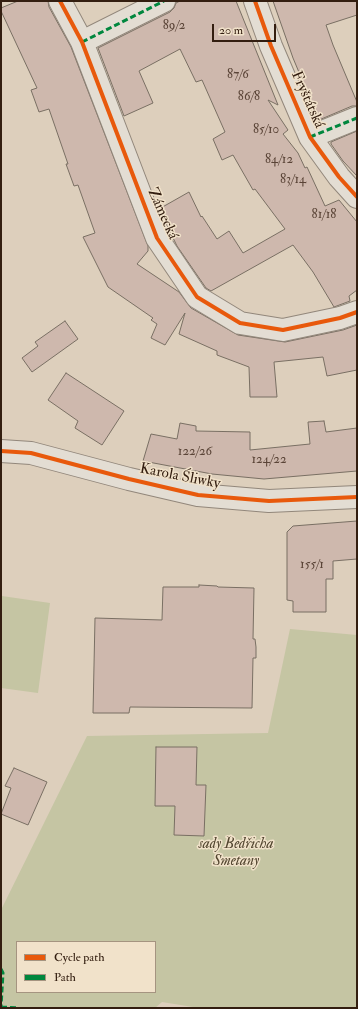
<!DOCTYPE html>
<meta charset="utf-8">
<style>
body{margin:0}
#map{position:relative;width:358px;height:1009px;overflow:hidden;background:#ddcfbc;font-family:"IM FELL Double Pica",serif}
canvas{display:block}
.frame{position:absolute;inset:0;border:2px solid #331e10;pointer-events:none}
.legend{position:absolute;left:16px;top:941px;width:140px;height:52px;box-sizing:border-box;background:#f1e2ca;border:1px solid #a59480;margin:0;padding:5px 7px;list-style:none;font-size:12px;color:#331e10}
.legend li{display:flex;align-items:center;gap:8px;height:20px}
.legend b{width:20px;border:1px solid #a59480}
.scale{position:absolute;left:212px;top:24px;width:64px;height:18px;box-sizing:border-box;border:2px solid #331e10;border-top:0;padding-left:5px;font-size:12px;line-height:14px;white-space:nowrap;color:#331e10;-webkit-text-stroke:3px #f1e2ca;paint-order:stroke}
</style>
<div id="map">
<canvas width="358" height="1009"></canvas>
<div class="frame"></div>
<ul class="legend">
<li><b style="height:5px;background:#e8590c"></b>Cycle path</li>
<li><b style="height:5px;background:#00873e"></b>Path</li>
</ul>
<div class="scale">20 m</div>
</div>
<script>
const c = document.querySelector('canvas').getContext('2d');
c.lineJoin = 'round';
function fillPath(path, color) {
  c.fillStyle = color;
  c.fill(path, 'evenodd');
}
function poly(rows) {
  const path = new Path2D();
  for (const r of rows) {
    path.moveTo(r[0], r[1]);
    for (let i = 2; i < r.length; i += 2) path.lineTo(r[i], r[i + 1]);
  }
  return path;
}
function trace(path, color, width, dash) {
  c.strokeStyle = color;
  c.lineWidth = width;
  c.lineCap = dash ? 'butt' : 'round';
  c.setLineDash(dash || []);
  c.stroke(path);
}
function label(font, color, halo, rows, align = 'center') {
  c.font = font + ' "IM FELL Double Pica",serif';
  c.lineWidth = 3;
  c.setLineDash([]);
  c.textBaseline = 'middle';
  c.strokeStyle = halo;
  c.fillStyle = color;
  for (const [text, x, y, turn = 0] of rows) {
    c.save();
    c.translate(x, y);
    c.rotate((+turn || 0) * Math.PI / 180);
    c.textAlign = isNaN(turn) ? turn : align;
    if (halo) c.strokeText(text, 0, 0);
    c.fillText(text, 0, 0);
    c.restore();
  }
}
fillPath(poly([
 [2,596,50,603,38,693,1,688],
 [290,629,357,635,357,1008,199,1008,162,1002,155,1008,1,1008,1,910,87,736,268,733],
 [17,942,155,942,155,992,17,992]
]), '#c5c5a3');
const building = poly([
 [18,1,48,1,49,7,71,47,148,246,148,251,137,264,179,292,191,308,238,335,285,342,343,330,357,325,357,370,327,376,323,357,274,362,277,397,250,397,249,367,217,355,217,351,179,334,185,313,165,345,151,338,157,324,151,320,153,318,108,287,83,237,95,233,78,185,74,186,66,164,68,164,49,109,39,112,31,90,37,88,1,11,1,8,18,1],
 [180,1,236,1,278,105,268,100,288,130,283,134,298,153,305,168,307,167,325,206,339,200,357,222,357,290,349,296,350,301,334,307,313,272,293,245,211,291,206,288,177,246,159,209,189,192,201,217,202,216,217,239,229,231,243,253,285,229,255,189,253,190,233,155,222,160,213,139,225,132,202,80,196,82,180,49,139,71,153,103,124,116,98,48,170,12,174,8,176,3,180,1],
 [273,1,357,1,357,15,326,25,333,45,357,102,357,106,352,106,319,120,293,58,273,1],
 [357,131,357,176,343,161,331,144,331,142,357,131],
 [65,321,78,339,32,372,22,358,38,346,35,342,65,321],
 [66,373,124,411,102,445,75,428,78,421,48,400,66,373],
 [324,421,326,432,357,428,357,471,264,479,212,474,143,461,151,434,177,439,180,423,196,426,196,431,250,432,250,450,310,444,308,422,324,421],
 [357,521,357,559,333,561,333,579,326,579,326,612,293,612,293,601,287,600,287,532,293,526,357,521],
 [199,585,217,586,218,587,254,588,253,639,255,639,256,647,256,658,253,658,252,708,130,707,129,713,93,713,95,618,162,620,163,587,199,587,199,585],
 [156,747,197,747,196,785,206,785,204,836,174,835,175,806,155,806,156,747],
 [14,768,47,782,28,825,1,814,11,788,5,786,14,768]
]);
fillPath(building, '#ceb8ad');
trace(building, '#796f63', 1);
const minor = poly([
 [60,1,82,42,157,238,197,297,240,323,283,330,340,318,357,312],
 [255,1,271,46,310,137,339,177,357,197],
 [82,42,164,1],
 [310,137,357,118],
 [1,451,31,453,129,479,198,495,269,501,357,497]
]);
trace(minor, '#92877b', 24);
trace(minor, '#e3ddd3', 22);
trace(poly([
 [82,42,164,1],
 [310,137,357,118],
 [1,969,3,973,1,1007],
 [1,1007,19,1008]
]), '#00873e', 3, [6, 3]);
trace(poly([
 [60,1,82,42,157,238,197,297,240,323,283,330,340,318,357,312],
 [255,1,271,46,310,137,339,177,357,197],
 [1,451,31,453,129,479,198,495,269,501,357,497]
]), '#e8590c', 4);
label('13px', '#5a4437', null, [
 ["89/2",174,26],
 ["87/6",238,75],
 ["86/8",249,97],
 ["85/10",266,130],
 ["84/12",279,160],
 ["83/14",293,180],
 ["81/18",324,215],
 ["122/26",195,452],
 ["124/22",269,460],
 ["155/1",312,565]
]);
label('15px', '#331e10', '#f1e2ca', [
 ["Fryštátská",307,100,66],
 ["Zámecká",162,214,66],
 ["Karola Śliwky",180,477,11]
]);
label('italic 15px', '#534630', '#f1e2ca', [
 ["sady Bedřicha",236,845],
 ["Smetany",236,862]
]);
</script>
